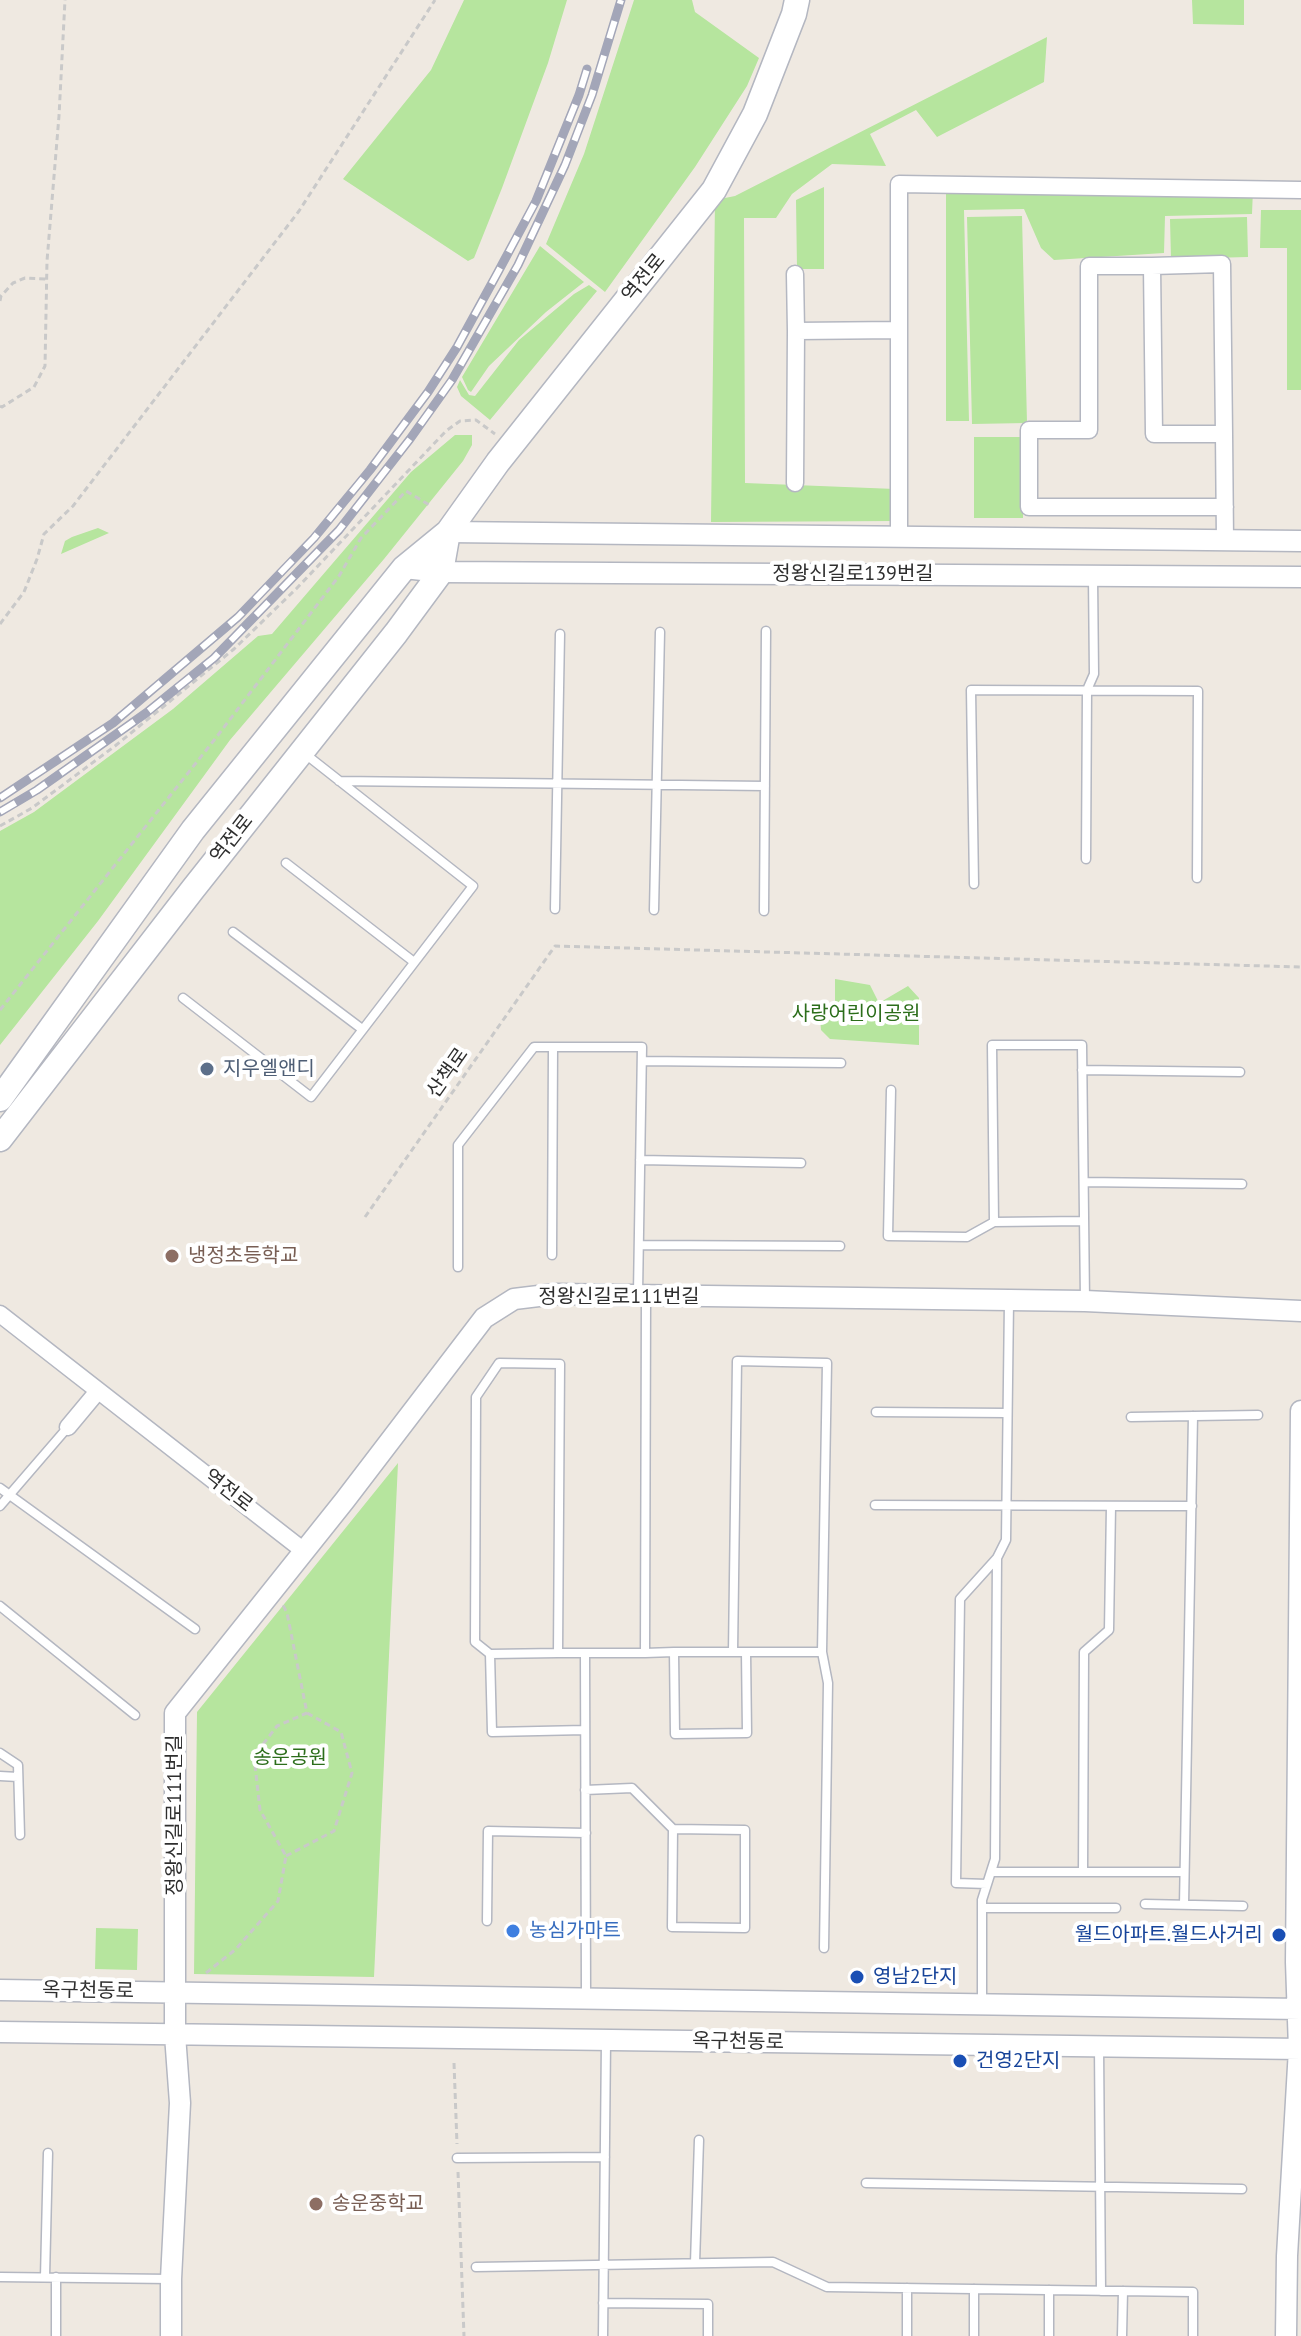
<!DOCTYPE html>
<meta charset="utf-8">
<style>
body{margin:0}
canvas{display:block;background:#efe9e1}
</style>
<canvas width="1301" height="2336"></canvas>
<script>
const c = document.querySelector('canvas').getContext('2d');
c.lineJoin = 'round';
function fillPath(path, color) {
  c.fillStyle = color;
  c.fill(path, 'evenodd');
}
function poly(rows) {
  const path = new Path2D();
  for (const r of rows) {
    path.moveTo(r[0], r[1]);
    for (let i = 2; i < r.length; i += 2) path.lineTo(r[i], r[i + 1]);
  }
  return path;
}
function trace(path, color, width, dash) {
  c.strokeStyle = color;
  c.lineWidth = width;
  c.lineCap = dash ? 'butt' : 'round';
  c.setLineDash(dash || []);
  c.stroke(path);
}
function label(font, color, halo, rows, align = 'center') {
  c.font = font + ' "PT Sans","Noto Sans KR",sans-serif';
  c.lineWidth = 8;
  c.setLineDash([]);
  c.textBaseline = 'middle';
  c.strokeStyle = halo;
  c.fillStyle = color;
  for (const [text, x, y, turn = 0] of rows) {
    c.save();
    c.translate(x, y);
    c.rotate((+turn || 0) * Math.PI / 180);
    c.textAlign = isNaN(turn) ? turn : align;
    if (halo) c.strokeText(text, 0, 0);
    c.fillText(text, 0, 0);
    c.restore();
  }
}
fillPath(poly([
 [464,0,567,0,548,63,502,188,474,258,468,261,343,179,431,70],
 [634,0,692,0,695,12,759,58,747,86,695,167,605,292,546,244,584,154],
 [1192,0,1244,0,1244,25,1193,24],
 [1047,37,1044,82,937,137,916,110,870,134,886,166,832,164,792,194,776,218,744,218,745,483,895,489,895,521,711,522,715,200,735,196],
 [946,184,1253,189,1252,214,1165,216,1164,253,1054,260,1041,248,1024,209,964,210,969,421,946,421],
 [824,187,824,269,797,269,796,200],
 [1261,210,1301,210,1301,390,1287,390,1287,248,1260,248],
 [1022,216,1027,423,972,424,967,217],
 [1247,217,1248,257,1171,259,1170,219],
 [540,246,584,282,546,312,489,366,471,392,468,390,462,377],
 [589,285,597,291,490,420,461,396,457,387,460,380,469,395,475,396,519,340,574,294],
 [455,435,472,435,472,445,463,461,384,559,230,740,98,921,0,1045,0,831,34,812,173,709,258,636,272,634,411,472],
 [974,437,1023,437,1023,518,974,518],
 [98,528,109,533,61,554,65,541,72,537],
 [835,979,870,985,879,1003,908,986,919,998,919,1045,830,1039,821,1030,820,1017,835,1001],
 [398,1463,374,1977,194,1974,197,1712],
 [96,1928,138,1929,137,1970,95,1969]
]), '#b6e59e');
const service = poly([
 [339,781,765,786],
 [1086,859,1087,690,1094,674,1093,577],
 [286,863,414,962],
 [974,884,971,690,1198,691,1197,878],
 [555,909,560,634],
 [654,910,660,632],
 [764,911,766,631],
 [233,932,362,1029],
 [183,998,311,1097,473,886,304,753],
 [642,1061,841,1063],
 [1082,1070,1240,1072],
 [891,1090,888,1236,967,1237,994,1222,992,1045,1082,1045,1085,1301],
 [640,1160,801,1163],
 [1084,1182,1242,1184],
 [994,1222,1084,1221],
 [639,1245,840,1246],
 [552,1255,553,1047],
 [458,1267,458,1145,534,1047,642,1047,638,1293],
 [876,1412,1007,1413],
 [1131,1417,1258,1415],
 [0,1488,195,1629],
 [875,1505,1192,1506],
 [0,1506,68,1427],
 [0,1606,135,1715],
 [674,1652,675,1734,747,1733,746,1652],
 [733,1652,737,1361,827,1363,822,1652,828,1683,824,1948],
 [558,1653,560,1364,499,1363,476,1397,475,1642,490,1654,558,1653,645,1653,674,1652,822,1652],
 [585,1653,586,1996],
 [645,1653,646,1296],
 [490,1654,492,1732,585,1730],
 [0,1753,18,1765,20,1835],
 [0,1776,18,1777],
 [585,1790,632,1788,673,1829,672,1927,745,1928,745,1830,673,1829],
 [991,1872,1184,1872],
 [1083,1872,1084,1652,1109,1630,1111,1506],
 [987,1884,956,1883,960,1599,997,1558],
 [1145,1904,1243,1906],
 [1184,1905,1193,1416],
 [982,1908,1116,1908],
 [487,1921,488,1831,586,1833],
 [982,2004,982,1900,995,1859,997,1558,1006,1540,1009,1301],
 [1099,2047,1101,2291],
 [457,2158,605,2157],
 [866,2183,1242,2189],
 [695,2263,699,2140],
 [476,2267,773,2262,827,2287,1193,2292,1193,2336],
 [0,2277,171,2279],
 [45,2277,48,2153],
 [974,2289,974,2336],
 [603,2303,708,2304,708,2336],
 [56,2336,56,2277],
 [603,2336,606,2041],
 [907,2336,907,2288],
 [1049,2336,1049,2290],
 [1122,2336,1123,2291]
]);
const minor = poly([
 [1152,266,1089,266,1089,430,1029,430,1029,507,1225,507],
 [795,274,796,331],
 [1224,434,1222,264,1152,266,1154,434,1224,434,1225,541],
 [795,483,796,331,898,330],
 [899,537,899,184,1301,190],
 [0,1314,304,1551],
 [68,1427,98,1391]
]);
const tertiary = poly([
 [448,532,1301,541],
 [404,568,441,572,1301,577],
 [0,1990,1301,2009],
 [0,2032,1301,2049],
 [171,2336,171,2279,180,2103,175,2035,175,1713,345,1500,484,1318,514,1299,555,1294,1085,1301,1301,1311],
 [1286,2336,1287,2256,1299,2049,1296,1962,1301,1411]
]);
const secondary = poly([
 [0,1099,193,830,404,568,448,532,498,462,714,190,755,114,794,14,797,0],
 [0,1139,193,889,396,633,441,572,448,532]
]);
trace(service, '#b4b7c1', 11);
trace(minor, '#b4b7c1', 19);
trace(tertiary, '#b4b7c1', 23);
trace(secondary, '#b4b7c1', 27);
trace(poly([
 [0,301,1,296,13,283,25,278,46,279],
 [0,406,2,407,34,387,45,366,47,261,59,116,65,0],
 [0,624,24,592,37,559,44,534,73,506,299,211,435,0],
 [0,826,32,808,115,746,234,649,297,588,446,431,460,421,476,420,495,434],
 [0,1010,215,739,339,576,361,538,406,491,431,506],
 [365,1217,555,946,1301,967],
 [286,1856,334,1831,352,1773,341,1732,307,1713],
 [206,1973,236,1949,278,1901,286,1856,260,1810,254,1756,277,1726,307,1713,287,1613,283,1605],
 [454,2063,457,2144],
 [458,2172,464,2336]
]), '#c9c9c9', 3, [6, 4]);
trace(service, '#fff', 8);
trace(minor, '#fff', 16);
trace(tertiary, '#fff', 20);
trace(secondary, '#fff', 24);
const rail = poly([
 [0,798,113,723,238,617,314,538,370,470,428,392,457,347,498,272,536,201,579,95,587,69],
 [0,812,37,790,146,713,214,658,339,530,410,439,452,380,518,265,565,165,592,95,621,0]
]);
trace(rail, '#a3a6b8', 9);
trace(rail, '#fff', 6, [18]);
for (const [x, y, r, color] of [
 [207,1069,8,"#5c6f8a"],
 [172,1256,8,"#8d6e63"],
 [513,1931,8,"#3f7fe0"],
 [1279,1935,8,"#1a4fb4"],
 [857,1977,8,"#1a4fb4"],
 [960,2061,8,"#1a4fb4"],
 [316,2204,8,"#8d6e63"]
]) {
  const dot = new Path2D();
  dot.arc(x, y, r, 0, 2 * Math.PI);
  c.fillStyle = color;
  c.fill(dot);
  trace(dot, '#fff', 3);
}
label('20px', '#2e2e2e', '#fff', [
 ["역전로",644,278,-51],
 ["정왕신길로139번길",853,574],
 ["역전로",232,839,-52],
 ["산책로",448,1073,-55],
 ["정왕신길로111번길",619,1297],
 ["역전로",228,1491,38],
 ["정왕신길로111번길",175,1815,-90],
 ["옥구천동로",88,1991,1],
 ["옥구천동로",738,2042,1]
]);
label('20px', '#2c6e1b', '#fff', [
 ["사랑어린이공원",856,1014],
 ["송운공원",290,1758]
]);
label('20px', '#4e5e75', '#fff', [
 ["지우엘앤디",223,1069]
], 'left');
label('20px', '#785e54', '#fff', [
 ["냉정초등학교",188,1256],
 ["송운중학교",332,2204]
], 'left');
label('20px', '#366cbe', '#fff', [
 ["농심가마트",529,1931]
], 'left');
label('20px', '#164399', '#fff', [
 ["월드아파트.월드사거리",1263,1935,"right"],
 ["영남2단지",873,1977],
 ["건영2단지",976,2061]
], 'left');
</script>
